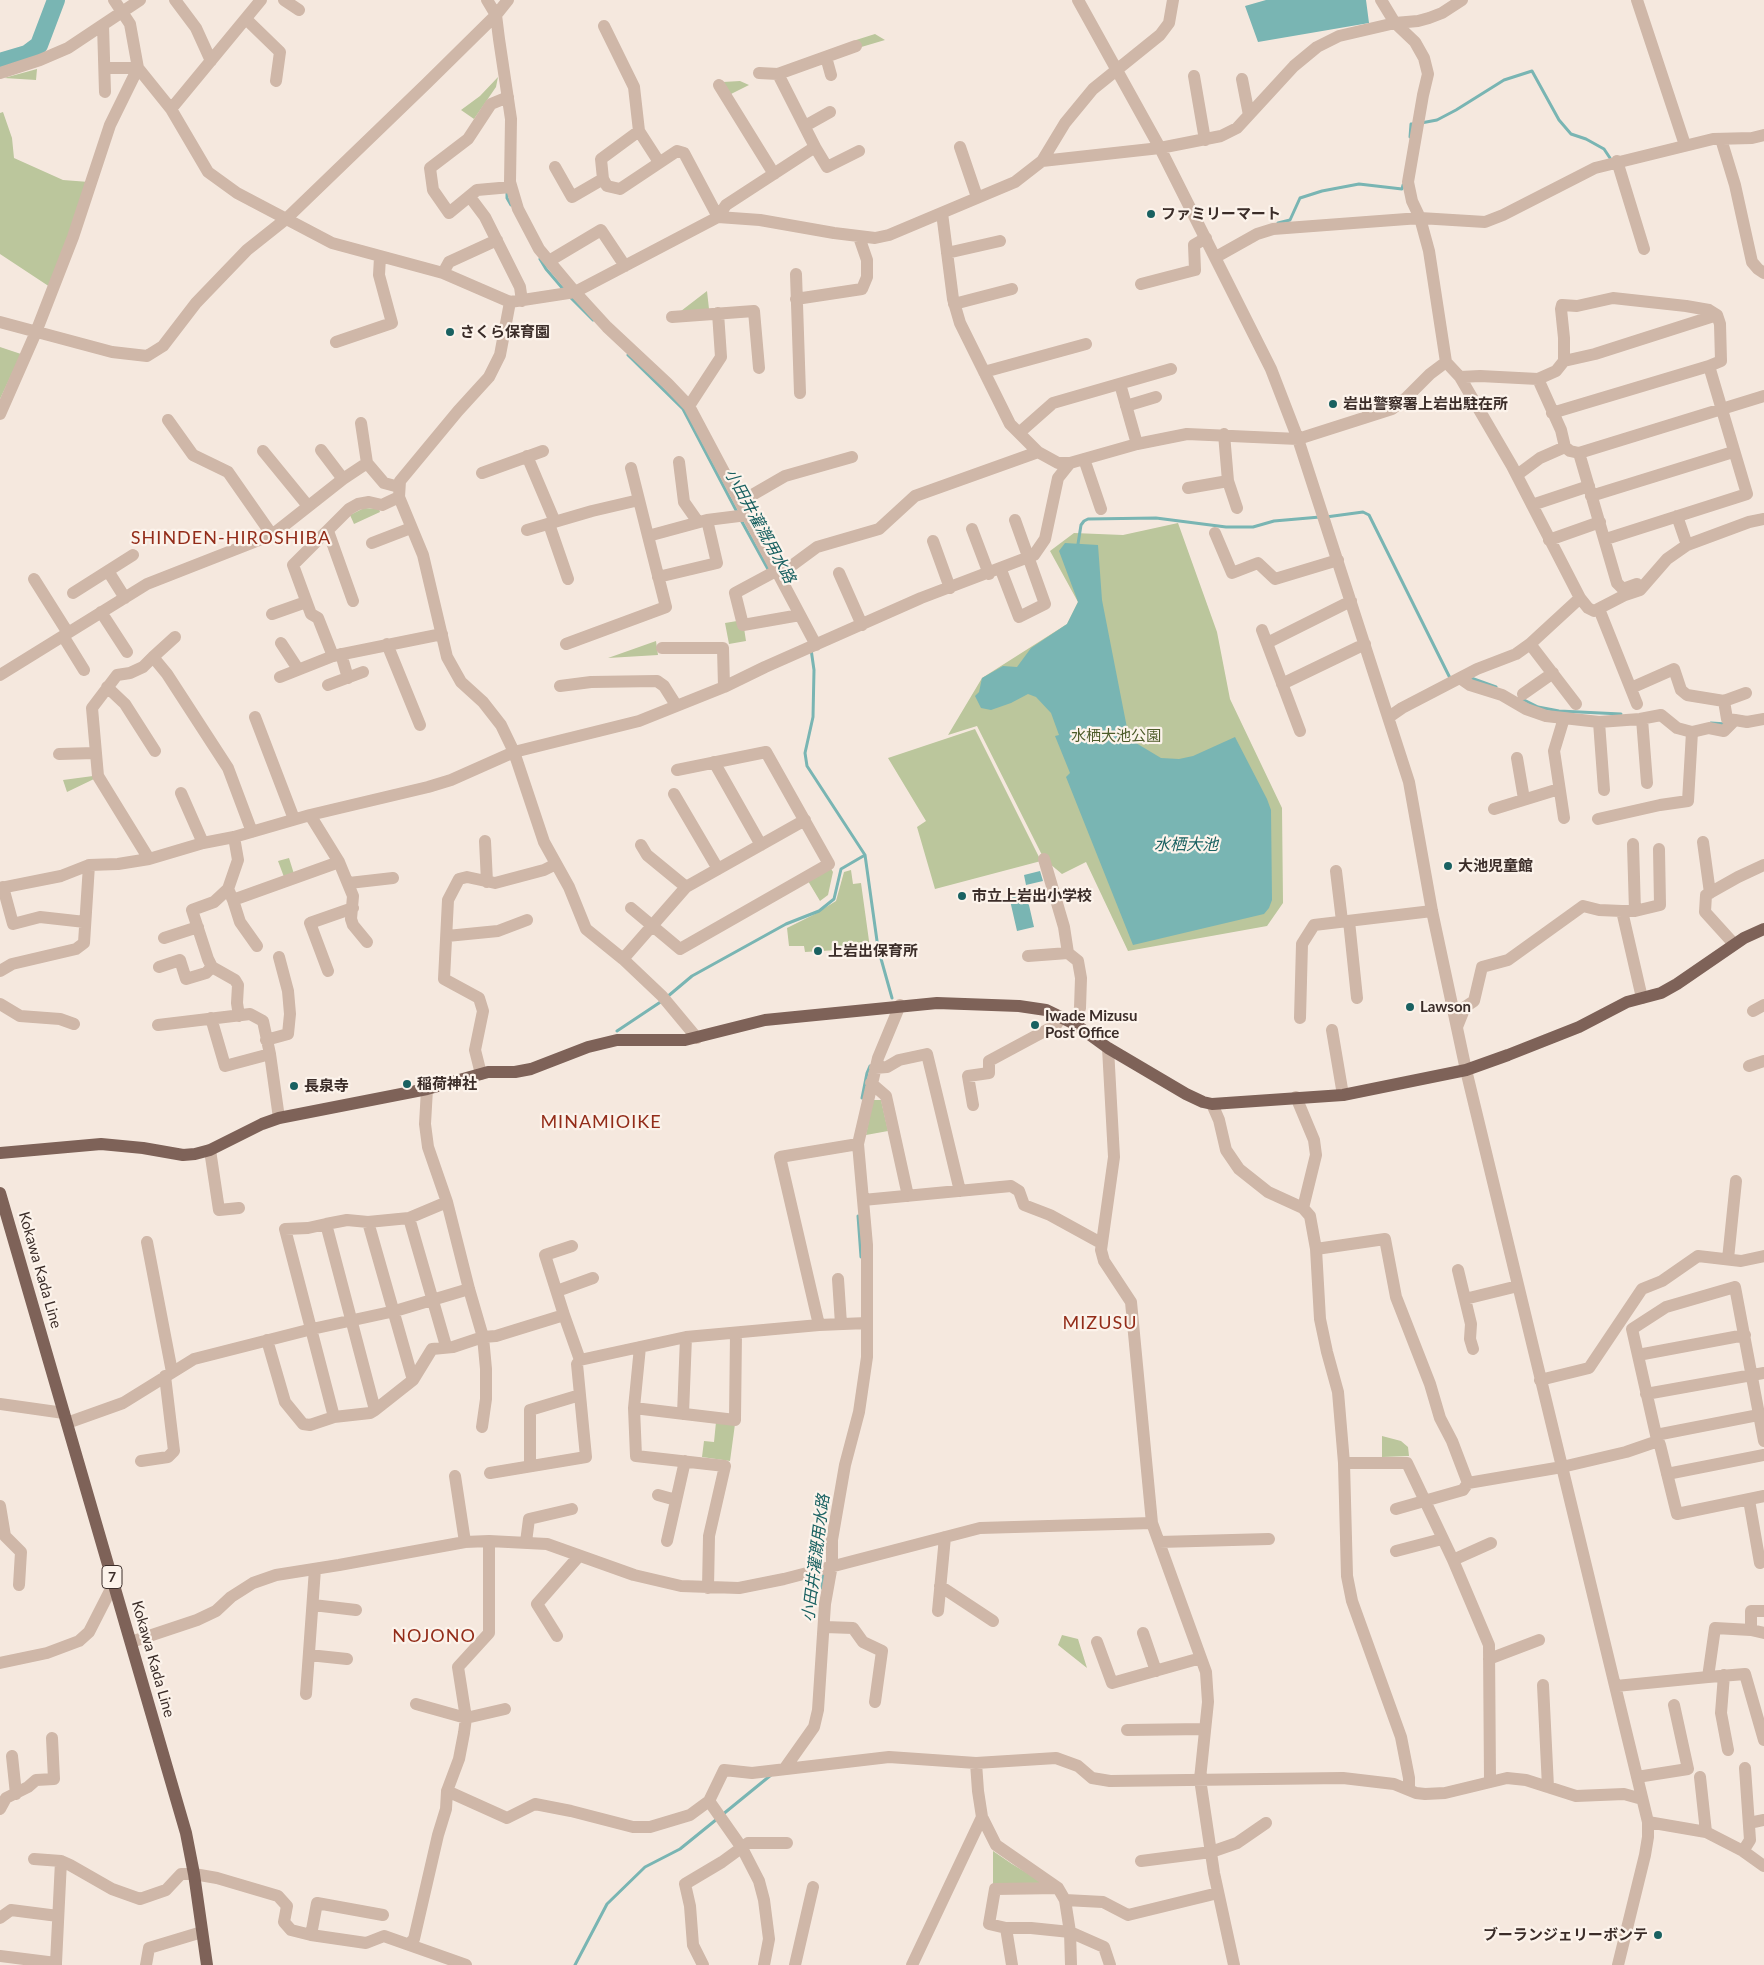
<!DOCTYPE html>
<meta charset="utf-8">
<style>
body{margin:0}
canvas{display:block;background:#f5e8de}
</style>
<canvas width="1764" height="1965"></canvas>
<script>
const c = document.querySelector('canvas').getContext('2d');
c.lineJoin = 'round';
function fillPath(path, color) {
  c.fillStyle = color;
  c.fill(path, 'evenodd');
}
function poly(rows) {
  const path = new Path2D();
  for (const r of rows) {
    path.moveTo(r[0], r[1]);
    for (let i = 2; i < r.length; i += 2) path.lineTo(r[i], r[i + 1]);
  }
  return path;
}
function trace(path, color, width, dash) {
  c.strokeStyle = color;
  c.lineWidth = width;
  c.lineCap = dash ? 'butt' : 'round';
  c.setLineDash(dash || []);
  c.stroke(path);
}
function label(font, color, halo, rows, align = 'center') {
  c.font = font + ' Lato,"Noto Sans JP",sans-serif';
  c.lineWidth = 4.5;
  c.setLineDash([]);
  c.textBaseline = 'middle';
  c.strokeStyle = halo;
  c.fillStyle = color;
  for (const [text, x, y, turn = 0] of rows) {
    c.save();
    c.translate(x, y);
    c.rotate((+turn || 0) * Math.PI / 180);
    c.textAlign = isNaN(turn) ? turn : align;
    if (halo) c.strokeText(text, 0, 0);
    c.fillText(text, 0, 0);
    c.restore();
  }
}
fillPath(poly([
 [875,34,885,40,858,48,856,40],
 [37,69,36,80,4,78],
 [498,77,496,87,474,119,461,110,480,96],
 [740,81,749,85,731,94,723,82],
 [3,112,12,138,14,158,63,180,89,182,50,287,0,254,0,113],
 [707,291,709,309,681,311],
 [0,347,21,354,0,399],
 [364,508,379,509,380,512,354,524,350,515],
 [1178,523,1217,632,1230,699,1282,808,1283,903,1267,926,1128,951,1086,862,1062,874,1044,859,977,726,948,735,982,678,1067,624,1078,602,1050,551,1074,533,1123,535],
 [737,621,744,628,746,641,729,644,725,623],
 [656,641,658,655,608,658],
 [975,729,1041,861,935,889,917,827,926,821,888,758],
 [93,776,94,779,67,792,63,780],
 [289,858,294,874,284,877,278,861],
 [830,867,833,872,828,895,820,901,808,881],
 [851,870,853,884,861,883,870,948,805,952,804,946,789,946,787,928,815,914,836,901,844,872],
 [873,1100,881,1100,888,1131,866,1135],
 [716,1422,735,1424,730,1461,702,1457,704,1441,714,1442],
 [1382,1436,1401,1441,1408,1447,1409,1456,1382,1457],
 [1062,1635,1078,1639,1087,1668,1058,1645],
 [993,1851,1012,1864,1047,1885,993,1884]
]), '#bbc69c');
fillPath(poly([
 [1266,0,1366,0,1369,23,1258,42,1245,6],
 [1065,543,1098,545,1102,600,1128,733,1131,740,1161,758,1179,759,1193,756,1235,737,1267,799,1271,810,1272,900,1269,908,1264,914,1133,945,1066,777,1070,773,1055,736,1059,735,1051,713,1036,697,1028,694,1011,703,991,710,981,708,975,696,979,692,982,678,1003,666,1017,667,1031,648,1067,624,1078,602,1059,551],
 [1040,871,1043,881,1026,885,1024,875],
 [1026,892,1034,927,1017,931,1009,896]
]), '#79b5b3');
trace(poly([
 [1421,123,1437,120,1456,110,1504,80,1532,71,1559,120,1571,134,1586,139,1604,149,1610,158],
 [1410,137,1411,124,1415,124],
 [507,190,507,198,511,205],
 [1278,223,1290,220,1300,198,1322,191,1359,184,1402,189,1403,185],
 [540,259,546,269,564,290],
 [569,296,593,320],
 [628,355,683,409,737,512],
 [1326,517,1363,512,1369,515,1450,678],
 [741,520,769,571],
 [1078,544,1081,525,1084,521,1088,519,1156,518,1226,527,1253,527,1274,521,1320,517],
 [811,649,814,670,813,717,805,753,807,766,865,855,878,948,892,998],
 [1469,679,1471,678,1496,687],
 [1520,698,1538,707,1559,711,1621,714],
 [1711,723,1727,724],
 [667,997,692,976,786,924,819,911,834,899,841,869,865,855],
 [617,1031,662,1001],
 [862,1098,867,1073,870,1066],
 [858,1216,861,1257],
 [822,1588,824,1572],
 [722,1815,771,1775],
 [575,1965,607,1904,645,1867,680,1849,717,1819]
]), '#79b5b3', 3);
trace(poly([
 [0,62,27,54,39,45,56,0]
]), '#79b5b3', 18);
trace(poly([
 [114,0,130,24,138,68,171,109,208,172,237,193,332,243,443,273,510,302,575,292,718,217,760,220,834,233,875,238,889,235,1015,182,1042,161,1065,123,1093,89,1160,35,1169,23,1173,0],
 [175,0,196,28,211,61],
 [284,0,299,10],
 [487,0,496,15,499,39,511,119,510,182,518,209,539,249,575,292,607,327,668,384,689,406,816,645],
 [1078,0,1160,148,1271,369,1298,439,1409,782,1432,911,1466,1070,1648,1822,1648,1837,1645,1855,1618,1965],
 [1381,0,1395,23,1415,42,1424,58,1428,74,1423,95,1408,182,1412,201,1420,218,1429,251,1446,362,1460,377,1512,466,1580,598,1588,608,1594,611,1625,595,1640,590,1667,559,1687,545,1749,522,1764,519],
 [1637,0,1685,145],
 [246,19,280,52,276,81],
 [103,25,105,92],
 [604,26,634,87,639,131,659,162],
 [826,57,831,75],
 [105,68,138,68],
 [0,73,40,60,68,48,140,0],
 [759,73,778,74],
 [1194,76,1205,140],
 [1242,79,1249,115],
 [719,85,774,174],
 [508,97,491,104,468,139,430,168,433,190,449,213,477,190,511,187],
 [171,109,261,0],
 [805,126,830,112],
 [1721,139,1735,185,1752,262,1758,269,1764,273],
 [815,147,827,167,859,151],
 [960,147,977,197],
 [1042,161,1160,148,1221,136,1237,128,1294,66,1317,47,1339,36,1395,23,1418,21,1429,18,1442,13,1462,0],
 [1617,161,1644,249],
 [555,167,572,197,603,179,607,186,620,189,677,151,684,153,718,217,726,205,815,147,778,74,856,46],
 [603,179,601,159,639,131],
 [470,197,485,217,520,287,522,301],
 [942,213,953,299,960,323,1010,424,1038,452,1058,463,1070,463,1137,444,1187,434,1298,439,1392,409,1406,398,1430,374,1446,362],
 [947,253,1000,241],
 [1216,257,1257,234,1273,229,1420,218,1485,222,1503,215,1595,168,1713,139,1752,138,1764,135],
 [549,261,601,230,625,266],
 [443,273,449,262,497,240],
 [796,274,800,393],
 [1141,284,1195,270,1194,245,1206,238],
 [796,299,862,289,867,277,867,260,859,237],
 [510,302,500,355,489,377,458,411,400,481,399,497,423,555,447,657,461,682,483,702,501,725,514,752,544,842,569,887,586,929,623,959,662,996,697,1038],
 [954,304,1012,289],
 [672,317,754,311,759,368],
 [0,322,112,352,147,356,163,346,196,303,247,250,286,219,426,84,496,15,508,0],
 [336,342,392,323,379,275,380,257],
 [1564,361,1595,354,1717,315],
 [984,372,1086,344],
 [1460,377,1480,376,1538,379,1556,371,1564,361,1564,338,1561,309,1562,305,1577,306,1613,298,1686,306,1709,310,1717,315,1720,324,1721,361,1709,366,1747,494,1606,539],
 [1538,379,1561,430,1565,447,1570,451,1579,453,1617,583,1623,589,1637,584],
 [1120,384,1137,444],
 [689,406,721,357,718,313],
 [1126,406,1156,397],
 [1552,413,1709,366],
 [0,414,36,332,73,237,110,125,138,68],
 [168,420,193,455,228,472,272,535],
 [361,423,367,463],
 [1019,433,1053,403,1171,369],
 [1224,434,1228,481,1237,508],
 [321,450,343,479],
 [263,451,308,506],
 [1579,453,1764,396],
 [527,456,555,522],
 [1084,459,1101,509],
 [679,462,684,502,698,522],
 [631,468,648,536,707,520,747,515],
 [482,473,543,451],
 [1517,475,1540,458,1565,447],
 [1188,488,1228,481],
 [1591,496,1733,452],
 [740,502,785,476,852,457],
 [1532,505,1589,486],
 [1677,516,1687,545],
 [549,524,568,579],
 [972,529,989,574],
 [527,530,592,511,639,500],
 [328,531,353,601],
 [1215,533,1232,573,1258,563,1275,579,1338,560],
 [1549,540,1600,522],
 [933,541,950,588],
 [372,543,411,528],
 [1001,570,1019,617,1045,604,1015,520],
 [108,571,125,598],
 [776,571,735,593,743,625,800,615],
 [839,573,862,625],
 [779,575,817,547,879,529,915,496,1038,452],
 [658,577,717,563,707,520],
 [34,579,68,633],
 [73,593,133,555],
 [1599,609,1637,704],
 [101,612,127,652],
 [272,614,306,602],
 [1262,630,1300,731],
 [63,636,84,670],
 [281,643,298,669],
 [1267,643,1351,601],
 [387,644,420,725],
 [566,644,666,607,648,536],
 [1530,644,1576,704],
 [662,648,723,648,724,687],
 [341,654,348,678],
 [333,656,318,618,311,614,293,565,349,509,358,504,369,502,382,505,399,497],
 [153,657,175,637],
 [0,675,147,584,272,535,343,479,367,463,384,483,399,487],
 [280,677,333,656,442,634],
 [1460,678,1470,685,1502,695,1526,709,1546,716,1599,722,1640,719,1661,715,1677,728,1692,732,1709,728,1724,731,1735,720,1747,722,1764,719],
 [1282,684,1365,644],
 [328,685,363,672],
 [560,686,591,682,657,681,664,686,676,705],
 [107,687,125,704,155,751],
 [1631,688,1674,669,1681,690,1687,695,1724,701,1746,693],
 [1523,694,1553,673],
 [1724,701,1727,719,1735,720],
 [255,717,294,819],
 [1389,717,1402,708,1477,669,1516,654,1530,644,1580,598],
 [1642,719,1647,783],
 [1599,722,1604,790],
 [59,754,95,753],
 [1517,758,1524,799],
 [714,762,761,845],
 [181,793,203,843],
 [674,794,718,869],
 [1494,809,1559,789],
 [1564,818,1554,751,1564,718],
 [1598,819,1660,805,1688,801,1692,732],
 [234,837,238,860,228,889,214,902,192,910,208,959,212,967,235,980,238,985,237,1003,239,1016],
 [485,841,487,882],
 [1703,842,1710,893],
 [1633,844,1635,911],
 [641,845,647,855,686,887],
 [149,859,98,776,92,708,117,675,130,673,143,667,153,657,167,674,228,768,252,832],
 [1044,859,1064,927,1068,953,1078,961,1081,978,1080,1008,1075,1024],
 [339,862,353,896,351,919,353,925,367,942],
 [1336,871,1342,921],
 [349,883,393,878],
 [3,887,13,924,40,917,85,922],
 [0,888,61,876,89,865,118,864,149,859,203,843,234,837,310,815,428,787,451,780,514,752,639,721,724,687,765,667,921,598,1034,555,1045,539,1058,478,1070,463],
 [228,889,233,900,339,862,310,815],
 [233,900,240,922,257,946],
 [631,908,680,949,829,864,766,752,677,770],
 [1622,911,1635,911,1660,905,1659,849],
 [1349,921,1357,998],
 [447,936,498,931,527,920],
 [164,938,198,927],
 [1734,944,1705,912,1706,895,1738,877,1764,865],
 [1028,956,1068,953],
 [623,959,686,887,805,820],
 [159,967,180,960,186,979,206,973,212,967],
 [0,971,12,964,76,949,84,943,89,865],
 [328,971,310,923,353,908],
 [0,1004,20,1016,60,1019,74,1024],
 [1753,1011,1764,1005],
 [211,1018,225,1066,270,1054],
 [1300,1018,1302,944,1314,925,1432,911],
 [158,1025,250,1014,263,1021,270,1054,279,1118],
 [1457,1027,1465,1007,1474,1001,1482,967,1508,960,1583,906,1599,910,1622,911,1642,998],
 [1332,1030,1343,1095],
 [266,1040,288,1034,290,1014,288,991,279,957],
 [1108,1048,1114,1157,1101,1250,1104,1261,1131,1302,1152,1523,1206,1672,1208,1702,1200,1779,1214,1873,1234,1965],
 [1749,1066,1764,1061],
 [875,1068,887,1067,899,1060,927,1054,960,1191],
 [481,1074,475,1050,483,1011,479,998,444,979,448,900,459,879,467,877,495,883,544,870,556,864],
 [871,1083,886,1096,908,1196],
 [427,1089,425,1124,428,1147,447,1202,469,1289,483,1337,496,1336,564,1315,580,1360,686,1337,819,1325,780,1157,858,1144],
 [1296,1097,1314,1140,1316,1155,1303,1208],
 [1212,1104,1219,1120,1226,1150,1239,1169,1268,1192,1303,1208,1310,1216,1316,1249,1320,1319,1327,1352,1338,1392,1344,1463,1347,1576,1352,1601,1401,1737,1409,1778,1409,1789],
 [973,1105,968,1076,989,1073,989,1061,1056,1025,1061,1017],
 [210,1150,219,1210,239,1208],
 [863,1200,1011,1186,1019,1191,1024,1205,1050,1215,1101,1243],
 [409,1218,446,1346],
 [368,1222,413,1380],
 [326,1224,375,1410,370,1413,334,1417,285,1229,308,1228,326,1224,347,1220,368,1222,409,1218,447,1202],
 [147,1242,172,1372],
 [1316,1249,1385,1239,1396,1297,1430,1384,1440,1418,1452,1441,1468,1483,1562,1467,1626,1452,1658,1441],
 [1728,1259,1736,1181],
 [1458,1270,1471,1324,1470,1339,1473,1349],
 [838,1279,841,1324],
 [557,1291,593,1278],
 [1465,1299,1518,1286],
 [564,1315,545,1255,572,1246],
 [819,1325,867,1323],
 [267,1340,285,1402,303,1424,310,1425,334,1417],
 [640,1347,634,1408,735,1420,736,1333],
 [1638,1355,1745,1335],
 [1540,1380,1589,1368,1642,1289,1662,1281,1698,1256,1741,1261,1764,1256],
 [1646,1394,1764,1373],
 [0,1404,64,1413],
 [634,1408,636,1456,725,1466,709,1536,708,1588],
 [375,1410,413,1380,432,1349,453,1347,483,1337,486,1369,486,1399,482,1427],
 [683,1414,686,1337],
 [67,1423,123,1403,194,1359,312,1329,395,1311,469,1289],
 [1656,1435,1764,1414],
 [1764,1441,1735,1287,1666,1307,1632,1329,1656,1435,1660,1445,1677,1514,1764,1496],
 [141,1461,168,1457,174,1451,165,1376],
 [1344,1463,1407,1463,1453,1560,1489,1645,1490,1782],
 [530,1466,530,1410,580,1395],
 [490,1473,586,1457,577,1364,580,1360],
 [1667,1474,1764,1455],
 [455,1476,465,1542],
 [658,1495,676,1500],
 [1749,1500,1760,1563],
 [0,1506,5,1536,21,1552,19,1585],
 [1396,1509,1463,1490,1468,1483],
 [667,1541,685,1461],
 [526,1542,529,1519,572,1509],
 [1159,1542,1269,1539],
 [1396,1551,1442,1539],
 [1453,1560,1491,1543],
 [940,1586,993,1621],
 [313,1605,356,1610],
 [938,1611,945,1537],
 [825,1627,853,1628,863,1642,882,1651,875,1702],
 [1751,1630,1751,1611,1764,1611],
 [1143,1633,1156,1671],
 [557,1636,537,1604,579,1556],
 [131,1642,197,1620,216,1611,231,1597,253,1583,276,1575,339,1565,465,1542,489,1541,547,1544,634,1575,681,1586,739,1588,784,1579,980,1528,1152,1523],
 [1097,1642,1112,1683,1201,1658],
 [309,1655,347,1659],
 [1489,1659,1539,1640],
 [0,1663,47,1653,79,1641,89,1632,114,1583],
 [1724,1675,1721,1713,1728,1750],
 [1708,1677,1745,1674,1764,1740],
 [1543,1685,1548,1787],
 [1616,1686,1708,1677,1715,1628,1751,1630,1764,1633],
 [306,1694,315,1569],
 [416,1704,466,1718,505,1709],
 [1127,1730,1205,1729],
 [12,1756,16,1794],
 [976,1763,978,1791,982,1817,996,1845,1058,1888,1065,1900,1070,1932,1071,1965],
 [785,1768,814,1727,818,1710,825,1604,832,1565,832,1540,845,1465,859,1412,867,1357,867,1245,858,1144,878,1058,900,1005],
 [1637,1777,1688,1769,1674,1705],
 [1700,1777,1706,1832],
 [447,1791,507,1818,535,1804,571,1811,633,1827,650,1827,690,1815,709,1801,724,1770,752,1773,889,1757,976,1763,1056,1758,1078,1766,1092,1778,1110,1781,1343,1778,1394,1784,1416,1793,1425,1794,1445,1793,1507,1778,1526,1780,1576,1796,1624,1794,1642,1799],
 [709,1801,742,1848,759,1881,764,1900,769,1939,764,1965],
 [0,1809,6,1798,28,1787,36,1780,54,1779,52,1738],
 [1648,1822,1706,1832,1743,1851,1764,1866],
 [1749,1823,1764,1820],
 [1743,1851,1750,1840,1745,1768],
 [34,1859,61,1861],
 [1141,1861,1211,1852,1237,1843,1266,1823],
 [1065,1900,1103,1902,1128,1915,1218,1893],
 [0,1918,11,1910,58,1916],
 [1006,1928,989,1924,995,1889,1058,1888],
 [311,1935,317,1903,383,1915],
 [409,1944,414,1939,438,1835,446,1809,447,1791,459,1759,464,1733,466,1718,458,1667,489,1633,489,1541],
 [0,1956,56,1963,56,1965],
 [56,1963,61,1861,70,1865,112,1889,140,1899,166,1890,181,1874,194,1874,217,1878,278,1896,287,1906,284,1922,291,1930,311,1935,366,1943,384,1936,466,1965],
 [146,1965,149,1948,202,1932],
 [703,1965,693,1945,690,1906,685,1884,722,1862,748,1843,787,1843],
 [795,1965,813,1887],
 [912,1965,982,1817],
 [1012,1965,1006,1928,1031,1928,1070,1932,1104,1947,1110,1965]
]), '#cfb7a8', 12);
trace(poly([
 [0,1153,101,1144,143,1148,183,1155,195,1154,210,1150,262,1124,279,1118,427,1089,488,1072,515,1072,531,1069,588,1047,617,1040,685,1040,765,1020,937,1003,1019,1006,1046,1010,1075,1024,1108,1048,1186,1094,1203,1102,1212,1104,1343,1095,1466,1070,1508,1055,1579,1027,1627,1002,1661,993,1677,984,1744,938,1764,929],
 [0,1193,186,1833,194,1874,207,1965]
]), '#7e6258', 12);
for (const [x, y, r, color] of [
 [1151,214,5,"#196161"],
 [450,332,5,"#196161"],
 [1333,404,5,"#196161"],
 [1448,866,5,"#196161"],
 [962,896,5,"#196161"],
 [818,951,5,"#196161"],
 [1410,1007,5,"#196161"],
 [1035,1025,5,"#196161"],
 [407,1084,5,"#196161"],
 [294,1086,5,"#196161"],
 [1658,1935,5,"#196161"]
]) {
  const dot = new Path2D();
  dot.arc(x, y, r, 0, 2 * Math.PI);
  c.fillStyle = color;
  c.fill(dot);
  trace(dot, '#fcf3eb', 2);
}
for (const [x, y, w] of [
 [112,1577,20]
]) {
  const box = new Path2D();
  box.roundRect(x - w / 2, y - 11.5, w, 23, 4);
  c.fillStyle = '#fcf3eb';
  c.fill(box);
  trace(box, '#3b2d29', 1);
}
label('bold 14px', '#3b2d29', null, [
 ["7",112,1577]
]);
label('bold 15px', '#3b2d29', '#fcf3eb', [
 ["ファミリーマート",1161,214],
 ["さくら保育園",460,332],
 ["岩出警察署上岩出駐在所",1343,404],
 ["大池児童館",1458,866],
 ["市立上岩出小学校",972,896],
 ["上岩出保育所",828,951],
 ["Lawson",1420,1007],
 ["Iwade Mizusu",1045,1016],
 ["Post Office",1045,1033],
 ["稲荷神社",417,1084],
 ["長泉寺",304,1086],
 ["ブーランジェリーボンテ",1648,1935,"right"]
], 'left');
label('15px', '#4e5c2a', '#fcf3eb', [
 ["水栖大池公園",1116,736]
]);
label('15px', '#3b2d29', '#fcf3eb', [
 ["Kokawa Kada Line",40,1270,74],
 ["Kokawa Kada Line",153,1659,74]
]);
label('italic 16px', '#196161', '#fcf3eb', [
 ["小田井灌漑用水路",760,526,61],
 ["水栖大池",1186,845],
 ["小田井灌漑用水路",816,1558,-83]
]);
c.letterSpacing = '1px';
label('18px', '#932c19', '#fcf3eb', [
 ["SHINDEN-HIROSHIBA",231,538],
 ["MINAMIOIKE",601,1122],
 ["MIZUSU",1100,1323],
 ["NOJONO",434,1636]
]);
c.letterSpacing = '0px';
</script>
